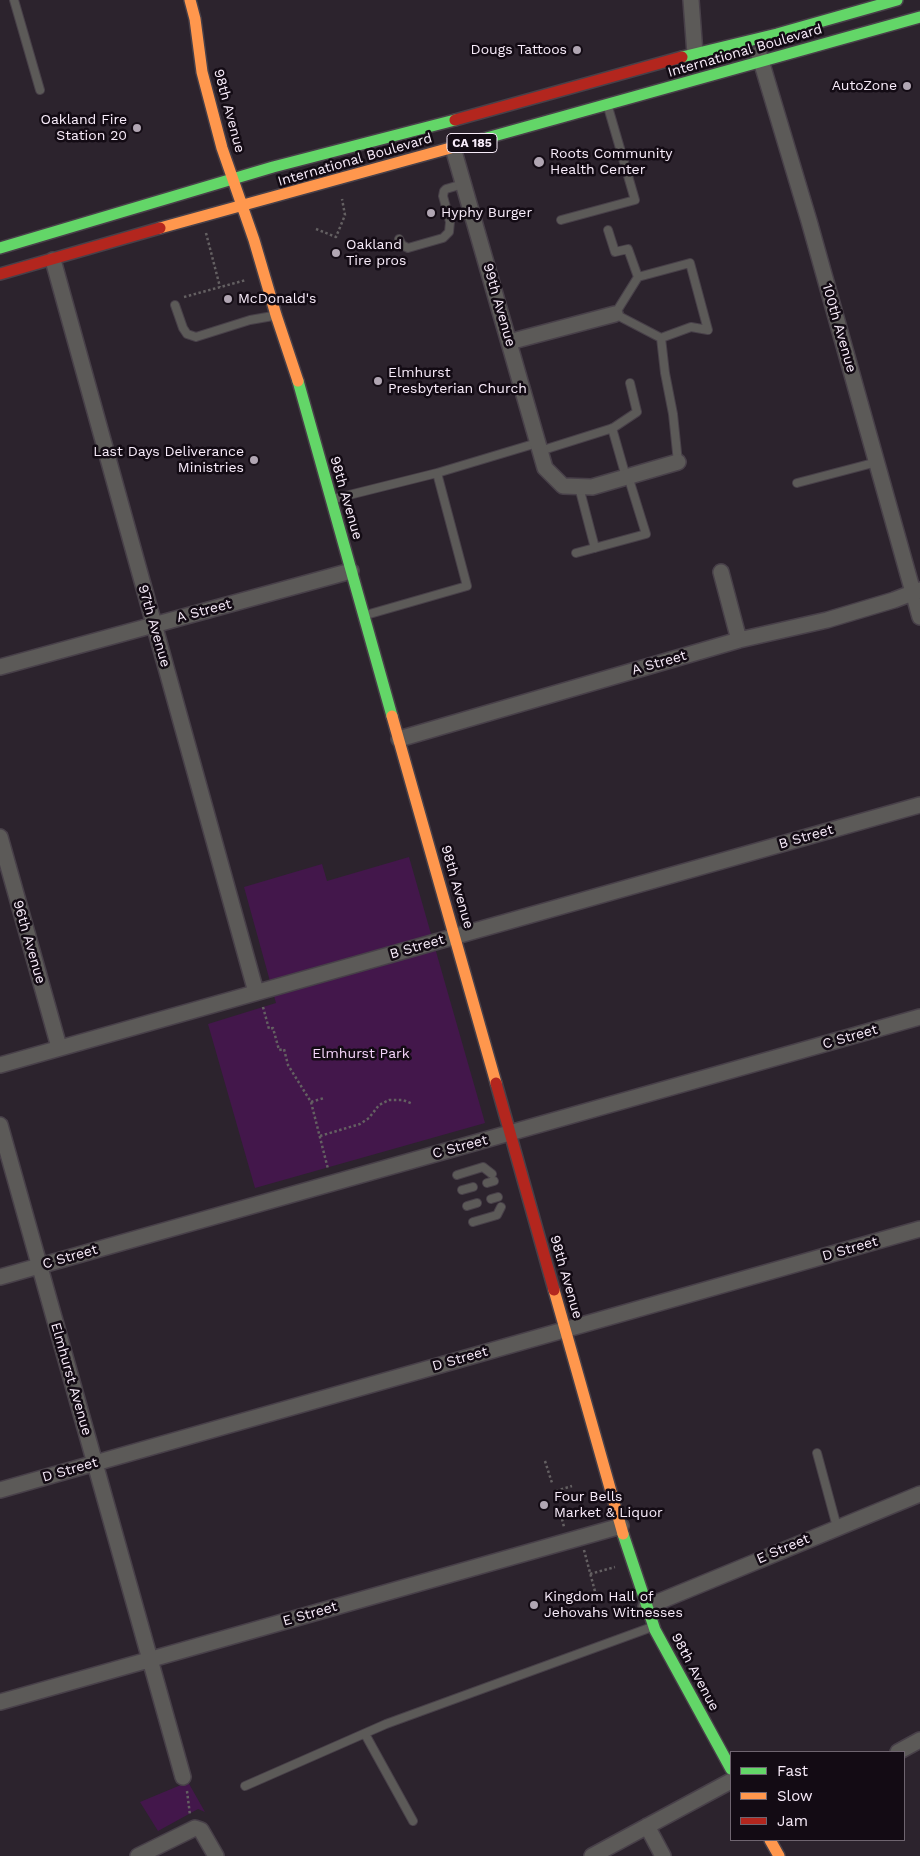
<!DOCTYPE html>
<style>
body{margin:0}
#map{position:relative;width:920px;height:1856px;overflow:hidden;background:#2c232d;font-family:"Work Sans",sans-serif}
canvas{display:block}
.legend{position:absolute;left:730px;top:1751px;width:175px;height:90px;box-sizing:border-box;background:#130b14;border:1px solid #6f6570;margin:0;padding:6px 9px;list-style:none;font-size:15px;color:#f9edfb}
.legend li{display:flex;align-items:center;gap:10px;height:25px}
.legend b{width:25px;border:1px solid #6f6570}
</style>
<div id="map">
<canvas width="920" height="1856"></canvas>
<ul class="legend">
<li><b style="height:6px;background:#63d668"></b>Fast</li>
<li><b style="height:6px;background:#ff974d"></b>Slow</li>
<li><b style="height:6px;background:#b3261e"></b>Jam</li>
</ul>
</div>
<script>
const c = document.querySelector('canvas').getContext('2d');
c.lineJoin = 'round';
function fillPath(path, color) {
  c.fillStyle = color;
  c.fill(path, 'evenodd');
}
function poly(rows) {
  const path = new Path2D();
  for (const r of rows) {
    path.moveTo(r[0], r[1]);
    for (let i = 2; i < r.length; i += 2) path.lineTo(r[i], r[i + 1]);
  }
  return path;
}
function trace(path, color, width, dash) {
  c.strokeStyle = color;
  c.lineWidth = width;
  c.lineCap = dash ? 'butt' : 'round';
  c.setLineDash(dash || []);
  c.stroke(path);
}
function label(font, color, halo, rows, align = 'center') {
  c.font = font + ' "Work Sans",sans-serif';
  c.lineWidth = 5;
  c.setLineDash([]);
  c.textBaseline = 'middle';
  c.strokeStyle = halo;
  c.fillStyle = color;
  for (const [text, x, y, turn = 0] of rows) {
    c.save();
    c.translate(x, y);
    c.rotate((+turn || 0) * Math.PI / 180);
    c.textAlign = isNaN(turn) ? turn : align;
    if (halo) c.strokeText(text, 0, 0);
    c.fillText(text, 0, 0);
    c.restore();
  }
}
fillPath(poly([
 [409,857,485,1123,255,1188,208,1024,276,1003,244,887,322,864,327,881],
 [188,1782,205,1812,198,1809,158,1831,140,1802]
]), '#43174b');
const lane = poly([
 [14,0,40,90],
 [561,220,635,200,608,107],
 [608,230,615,252,628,249,638,277,615,314,661,338,691,327,708,330,690,263,638,277],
 [399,239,402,245,408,248,443,238,449,232,450,222,443,196,444,191,446,189,463,184],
 [175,305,183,328,187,334,196,337,250,320,273,316],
 [661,338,665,373,673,414,678,462],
 [612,428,626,477],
 [540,451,613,428,637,412,630,383],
 [797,483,877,462],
 [579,487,595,548],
 [333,499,437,473,537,443],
 [576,553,646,534,628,476],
 [366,615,467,586,437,473],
 [457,1175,483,1167,492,1174],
 [487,1183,494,1181],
 [462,1190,473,1187],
 [491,1199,498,1197],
 [467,1206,477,1203],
 [473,1222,497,1215,501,1207],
 [817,1453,837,1527],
 [365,1734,413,1821],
 [245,1786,386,1724,652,1627]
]);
const street = poly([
 [691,0,695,54],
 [759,54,809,221,920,617],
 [453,148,545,468,563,486,592,487,678,462],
 [53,260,256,992],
 [509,342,615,314],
 [721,572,739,640],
 [0,667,351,571],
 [399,739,739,640,827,620,894,600,920,590],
 [0,837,59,1047],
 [0,1065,920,805],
 [0,1125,183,1777],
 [0,1277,920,1017],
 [0,1490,920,1229],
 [646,1607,920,1494],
 [0,1702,621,1526],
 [898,1752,920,1740],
 [647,1826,663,1856],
 [138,1856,195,1828,201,1830,216,1856],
 [592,1856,731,1781]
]);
const fast = poly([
 [682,57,777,34,897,0],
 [483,139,920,17],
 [0,248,273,167,455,120],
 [298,381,392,716],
 [623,1534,655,1630,731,1769]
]);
const slow = poly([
 [190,0,195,19,202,72,222,148,254,240,276,315,298,381],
 [160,228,483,139],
 [392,716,496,1083],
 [554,1290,623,1534],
 [770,1840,779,1856]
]);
const jam = poly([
 [455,120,682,57],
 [0,274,160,228],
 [496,1083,554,1290]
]);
trace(lane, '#484049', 10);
trace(street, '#484049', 18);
trace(fast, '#484049', 14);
trace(slow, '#484049', 14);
trace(jam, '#484049', 14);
trace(poly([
 [316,229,336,237,345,215,342,199],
 [206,233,220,287],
 [184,297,246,280],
 [263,1007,269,1029,273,1028,279,1050,284,1049,288,1065,311,1102,328,1169],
 [311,1102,324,1098],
 [320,1136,360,1124,369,1118,379,1105,389,1100,403,1100,413,1104],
 [545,1461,552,1483],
 [556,1491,572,1486],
 [562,1519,564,1527],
 [584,1550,597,1599],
 [590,1574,615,1567],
 [187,1791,190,1815]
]), '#646062', 2.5, [2.5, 2.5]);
trace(lane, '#5c5a58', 8);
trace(street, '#5c5a58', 15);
trace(fast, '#63d668', 11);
trace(slow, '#ff974d', 11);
trace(jam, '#b3261e', 11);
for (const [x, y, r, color] of [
 [577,50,5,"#b1a6b3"],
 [907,86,5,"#b1a6b3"],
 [137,128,5,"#b1a6b3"],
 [539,162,6,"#b1a6b3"],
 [431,213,5,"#b1a6b3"],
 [336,253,5,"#b1a6b3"],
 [228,299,5,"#b1a6b3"],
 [378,381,5,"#b1a6b3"],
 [254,460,5,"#b1a6b3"],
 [544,1505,5,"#b1a6b3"],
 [534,1605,5,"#b1a6b3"]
]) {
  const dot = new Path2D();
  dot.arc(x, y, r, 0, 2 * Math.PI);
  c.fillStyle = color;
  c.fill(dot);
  trace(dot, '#130b14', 2);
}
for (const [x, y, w] of [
 [472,143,50]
]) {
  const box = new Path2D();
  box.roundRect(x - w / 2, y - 9.5, w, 19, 4);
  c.fillStyle = '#130b14';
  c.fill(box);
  trace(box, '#f9edfb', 1);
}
label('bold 12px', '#f9edfb', null, [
 ["CA 185",472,143]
]);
label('14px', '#f9edfb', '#130b14', [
 ["Dougs Tattoos",567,50,"right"],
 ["AutoZone",897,86,"right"],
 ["Oakland Fire",127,120,"right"],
 ["Station 20",127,136,"right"],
 ["Roots Community",550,154],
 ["Health Center",550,170],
 ["Hyphy Burger",441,213],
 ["Oakland",346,245],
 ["Tire pros",346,261],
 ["McDonald's",238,299],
 ["Elmhurst",388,373],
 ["Presbyterian Church",388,389],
 ["Last Days Deliverance",244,452,"right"],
 ["Ministries",244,468,"right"],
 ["Four Bells",554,1497],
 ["Market & Liquor",554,1513],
 ["Kingdom Hall of",544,1597],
 ["Jehovahs Witnesses",544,1613]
], 'left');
label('14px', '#f9edfb', '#130b14', [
 ["International Boulevard",745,51,-16],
 ["98th Avenue",229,111,75],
 ["International Boulevard",355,160,-16],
 ["99th Avenue",499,305,74],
 ["100th Avenue",839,328,74],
 ["98th Avenue",346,498,74],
 ["A Street",204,611,-15],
 ["97th Avenue",154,626,74],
 ["A Street",659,663,-16],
 ["B Street",806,837,-16],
 ["98th Avenue",457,887,74],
 ["96th Avenue",29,942,74],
 ["B Street",417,947,-16],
 ["C Street",850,1037,-16],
 ["C Street",460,1147,-15],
 ["D Street",850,1249,-16],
 ["C Street",70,1257,-16],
 ["98th Avenue",566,1277,74],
 ["D Street",460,1359,-16],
 ["Elmhurst Avenue",71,1379,74],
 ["D Street",70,1470,-16],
 ["E Street",783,1549,-23],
 ["E Street",310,1614,-16],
 ["98th Avenue",695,1672,62]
]);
label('14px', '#f5d6fb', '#130b14', [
 ["Elmhurst Park",361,1054]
]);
</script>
